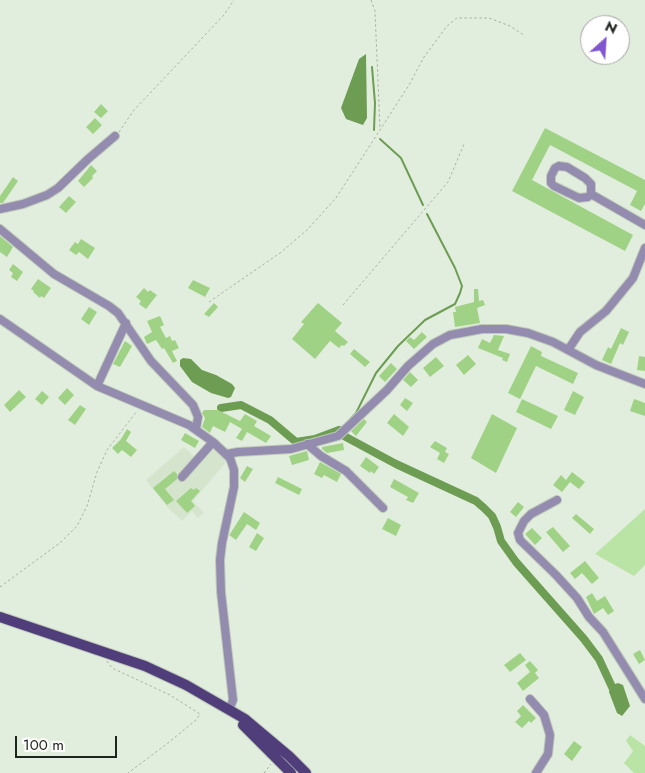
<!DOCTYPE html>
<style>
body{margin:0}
#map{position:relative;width:645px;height:773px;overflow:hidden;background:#e2eedd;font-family:Jost,sans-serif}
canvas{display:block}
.north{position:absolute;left:580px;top:15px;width:50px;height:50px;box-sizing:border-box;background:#fff;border:1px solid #a6a7a5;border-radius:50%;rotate:26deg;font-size:14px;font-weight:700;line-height:20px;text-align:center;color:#20241e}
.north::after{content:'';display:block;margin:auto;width:18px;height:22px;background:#8057d1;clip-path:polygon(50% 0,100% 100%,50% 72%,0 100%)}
.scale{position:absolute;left:15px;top:736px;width:102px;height:22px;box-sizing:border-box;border:2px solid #20241e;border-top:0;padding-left:6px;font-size:15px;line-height:18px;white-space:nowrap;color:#20241e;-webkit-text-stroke:4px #fff;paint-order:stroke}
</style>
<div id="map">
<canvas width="645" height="773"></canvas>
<div class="north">N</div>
<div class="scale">100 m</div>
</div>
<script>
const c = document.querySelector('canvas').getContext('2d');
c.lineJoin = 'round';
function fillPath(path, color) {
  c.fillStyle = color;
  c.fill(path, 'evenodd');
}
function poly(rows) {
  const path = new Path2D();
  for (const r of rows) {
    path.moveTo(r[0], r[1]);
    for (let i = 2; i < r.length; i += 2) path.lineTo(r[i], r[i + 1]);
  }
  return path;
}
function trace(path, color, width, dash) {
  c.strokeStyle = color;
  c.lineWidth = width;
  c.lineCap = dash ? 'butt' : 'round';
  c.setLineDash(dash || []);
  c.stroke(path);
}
fillPath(poly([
 [209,443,227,461,193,501,204,513,198,518,192,511,182,521,168,508,146,480,184,447,196,458]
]), '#d5e5cd');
fillPath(poly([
 [645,509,645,565,634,576,595,554],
 [630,735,645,746,645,773,634,773,624,763,633,751,626,741]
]), '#bae4a5');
fillPath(poly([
 [366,54,367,118,363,125,346,119,341,108,359,59],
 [183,358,191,359,202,370,216,375,232,384,235,388,231,397,228,398,211,393,192,382,180,366,180,360],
 [618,683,623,685,630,706,622,716,617,713,609,692,610,686]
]), '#6d9c53');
trace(poly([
 [372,67,375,103,374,130],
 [380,139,401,158,423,205],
 [341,429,356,413,376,373,398,346,425,320,455,304,460,293,462,286,455,268,427,214]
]), '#6d9c53', 2);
trace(poly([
 [221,408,241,405,270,420,296,442,315,439,339,430],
 [344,436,396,464,476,501,484,508,492,516,497,527,501,541,516,562,584,639,599,659,613,689]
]), '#6d9c53', 8);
fillPath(poly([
 [101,104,108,111,101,118,94,112],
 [95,118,102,125,93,134,86,127],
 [545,128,645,180,645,204,641,211,630,205,637,191,550,145,532,180,633,235,625,251,512,191],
 [91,165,97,171,92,176,93,178,84,187,78,181],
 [13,177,18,181,3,203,0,203,0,196],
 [69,196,76,202,66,213,59,207],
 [0,236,13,247,7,257,0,252],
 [81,239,95,248,88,259,79,252,76,255,69,250,75,242,78,244],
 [13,264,23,272,17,281,11,277,13,273,9,270],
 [38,279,51,288,44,298,41,296,40,298,33,292,34,291,31,289],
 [193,280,210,288,205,297,188,288],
 [144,288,148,292,150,290,157,295,146,309,139,304,141,301,136,297],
 [474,289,478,289,479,301,483,300,485,305,477,308,480,323,455,327,453,312,456,312,455,307,474,302],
 [214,303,218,307,209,317,204,314],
 [318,303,342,323,335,331,348,342,344,346,342,345,339,348,330,341,315,359,292,339,304,324,301,322],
 [89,307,97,312,89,325,81,319],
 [160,316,164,325,160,327,166,338,170,336,172,341,175,340,179,348,172,351,177,361,173,363,164,348,162,349,156,340,147,344,144,337,152,332,147,321],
 [621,328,629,332,623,345,620,343,611,364,602,360,608,347,611,349],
 [422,332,427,337,414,349,406,341,410,337,414,340],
 [494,335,504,336,498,350,510,354,507,362,502,360,503,358,478,348,482,339,490,343],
 [125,341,132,346,120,367,113,364],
 [531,346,542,352,541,356,578,373,573,384,536,366,520,399,508,393],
 [354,349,370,362,365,367,350,354],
 [468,355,476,364,464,375,456,365],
 [639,356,645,357,645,371,637,370],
 [436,357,444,366,430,377,423,368],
 [391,363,397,369,385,382,379,376],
 [410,372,418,380,411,387,403,380],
 [67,388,74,395,65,405,58,398],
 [19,390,26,397,10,412,4,405],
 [42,391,49,397,42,405,35,399],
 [573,391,584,397,575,415,564,410],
 [405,398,413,403,407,411,400,405],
 [522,399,558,416,551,429,516,412],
 [634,399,645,403,645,416,630,411],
 [80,405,86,409,75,425,68,420],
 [204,410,218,410,240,421,245,414,257,421,254,426,271,436,266,443,247,432,242,441,236,438,242,429,230,422,225,432,213,426,210,433,202,427,205,418,202,413],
 [394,414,409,427,403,436,387,423],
 [492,414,517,428,496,473,471,458],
 [364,419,367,422,356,436,351,431],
 [127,429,131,432,126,441,137,450,131,457,122,450,118,454,112,448,121,439],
 [185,433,199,441,195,448,181,440],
 [435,441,447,448,445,452,449,454,444,463,437,459,440,453,430,447],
 [343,443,344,450,327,453,322,449,322,447],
 [307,451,309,460,292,465,289,456],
 [366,457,379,467,374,474,371,471,370,473,360,466],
 [320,462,341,474,337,482,324,475,322,478,314,474],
 [247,466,253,469,245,482,240,478],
 [174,471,177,474,177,479,165,489,174,500,167,505,153,488],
 [572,472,585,482,579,489,570,482,562,492,553,485,561,475,566,480],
 [278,477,302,489,299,495,275,483],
 [394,479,419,493,413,503,406,500,408,497,390,487],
 [191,488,194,490,196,488,200,491,191,501,195,506,187,513,176,501],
 [518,502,524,507,516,517,510,512],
 [244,512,260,523,256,530,247,524,236,540,229,535,230,534],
 [576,514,594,529,590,534,572,518],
 [388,518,401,525,396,536,382,529],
 [553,527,570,546,563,552,546,532],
 [532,528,542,538,535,545,525,534],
 [257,533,264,538,256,551,249,547],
 [585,561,599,578,592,584,582,573,575,579,570,573],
 [592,593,597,601,605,596,614,611,608,615,603,608,594,614,586,597],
 [640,650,645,660,639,664,633,654],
 [520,653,526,660,510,672,504,665],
 [530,661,538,670,535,673,539,678,523,691,517,683,530,672,525,665],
 [523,705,536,718,531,723,529,721,522,728,515,722,521,716,517,711],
 [574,741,582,747,572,761,564,754]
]), '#a0d286');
const minor = poly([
 [559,166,567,167,585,178,591,184,591,194,588,197,579,198,554,186,551,183,551,176,555,168,559,166],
 [591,194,645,225],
 [0,209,23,204,47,195,58,188,88,159,115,136],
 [0,229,54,274,109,306,118,313,151,361,193,405,198,417,196,429],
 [0,319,97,386,189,425,213,442,230,458,234,470,234,487,222,543,220,560,221,592,233,700,229,710],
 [568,350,580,332,606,311,633,278,645,248],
 [97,386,126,323],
 [307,444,321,456,346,471,383,508],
 [227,454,238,452,291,449,338,436,387,390,408,366,433,344,450,335,482,329,506,329,528,333,553,342,596,365,645,384],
 [182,477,213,442],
 [557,500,531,514,524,521,518,533,520,540,556,575,577,598,589,617,603,632,645,699],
 [530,699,544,715,550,735,548,754,536,773]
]);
const major = poly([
 [0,617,145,666,186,685,245,719,289,756,306,773],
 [243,725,291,773]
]);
trace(minor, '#bfcabb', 10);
trace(major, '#bfcabb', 12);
trace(poly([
 [371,0,375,11,380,129],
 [119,132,134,110,224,15,234,0],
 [209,302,280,253,307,230,336,198,409,85,424,57,447,26,457,18,489,18,510,26,525,36],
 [343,305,448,182,464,144],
 [0,587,61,542,77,526,87,506,97,472,107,450,137,411],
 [107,661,112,668,170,695,200,714,196,720,168,743,128,773],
 [264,773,271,764]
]), '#a7b1a3', 1, [2.5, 2.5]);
trace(minor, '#948cae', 8);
trace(major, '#4f3e79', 10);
</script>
